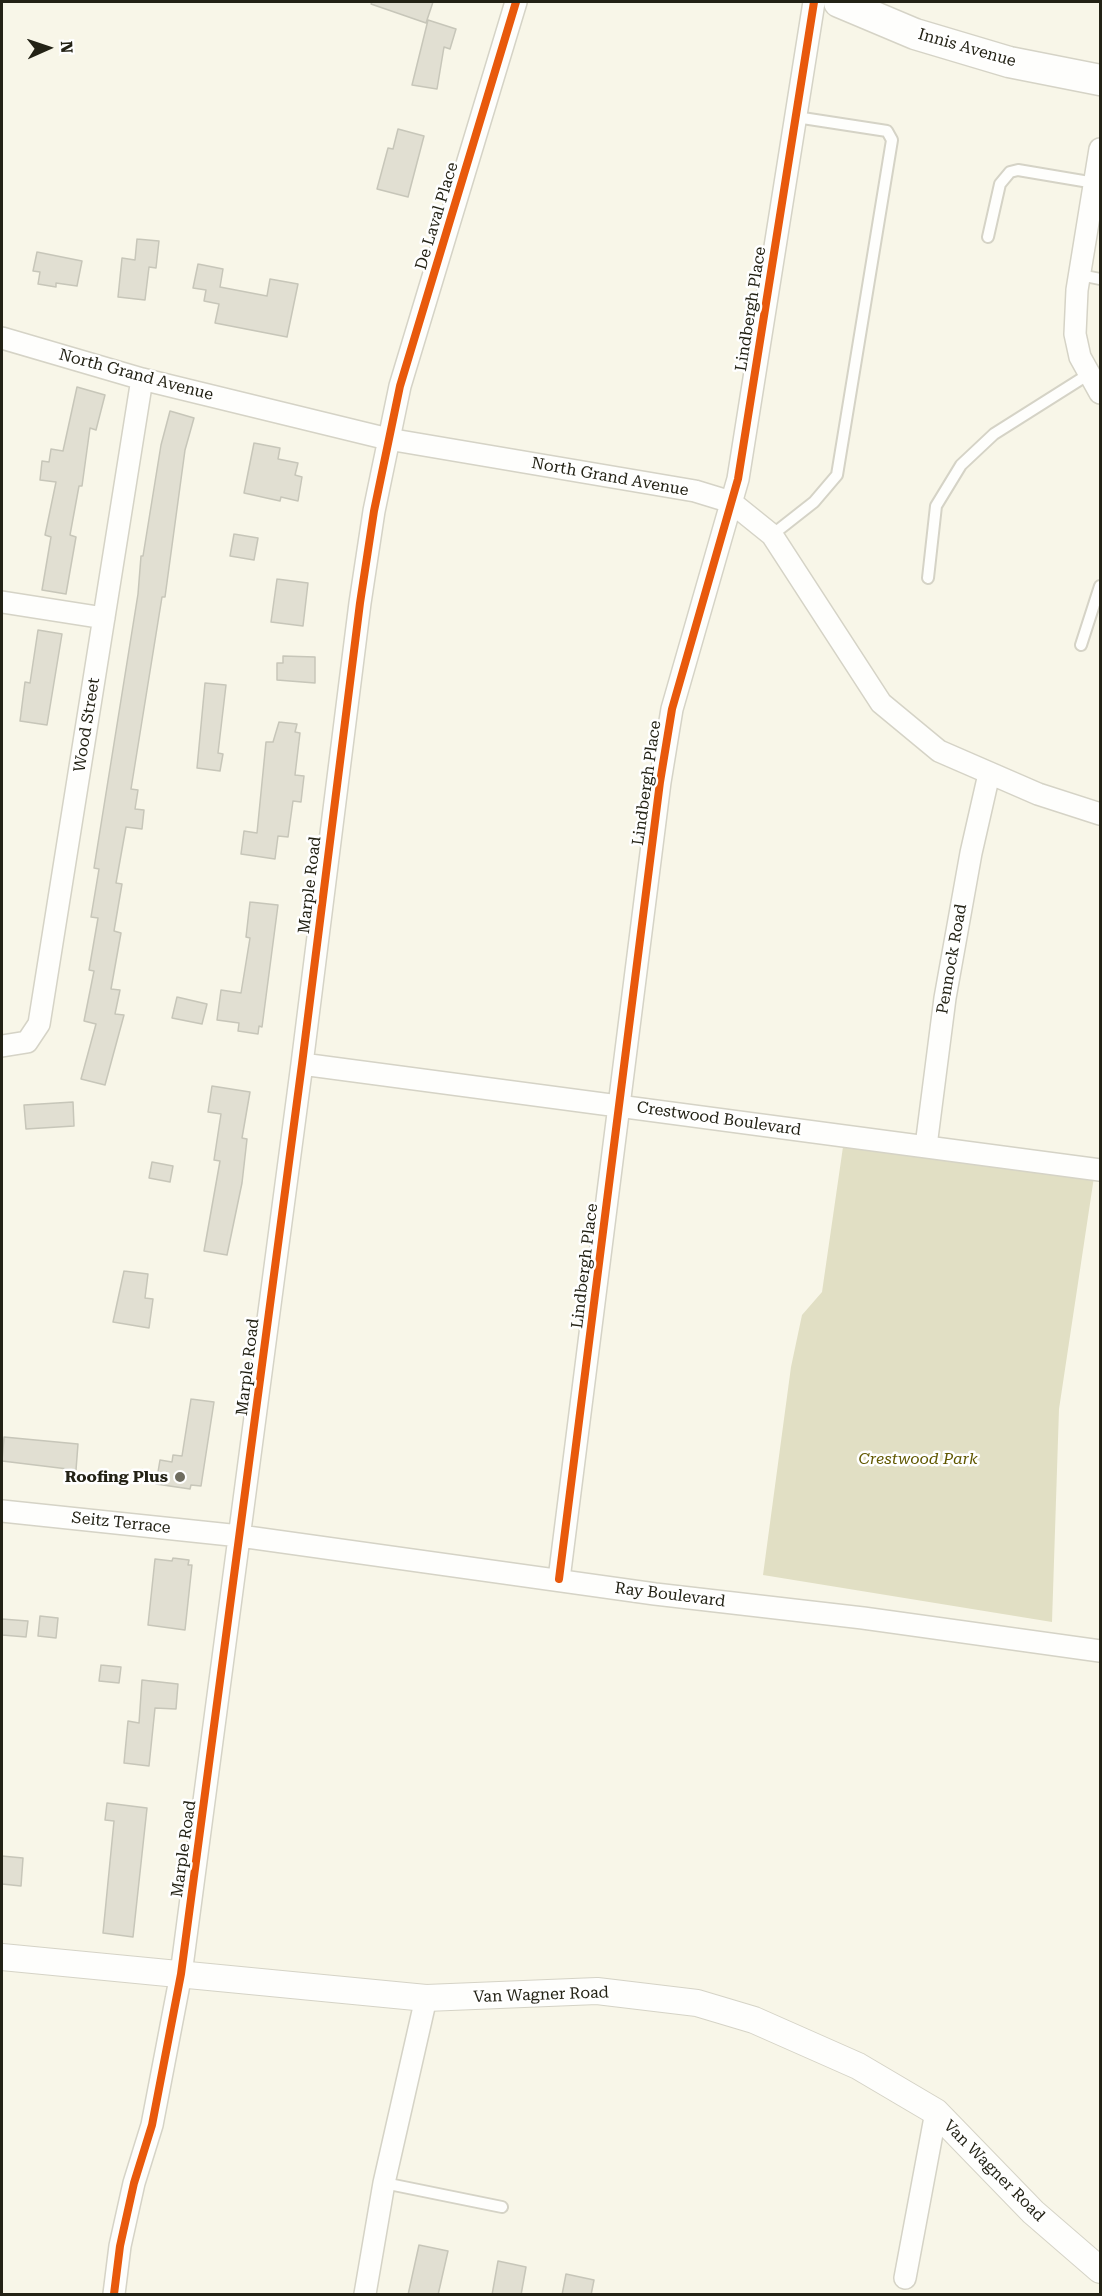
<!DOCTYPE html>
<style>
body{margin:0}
#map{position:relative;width:1102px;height:2296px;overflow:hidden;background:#f8f6e8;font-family:"Roboto Serif",serif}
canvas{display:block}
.frame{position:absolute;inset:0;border:3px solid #232215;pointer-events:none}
.north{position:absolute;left:18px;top:18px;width:60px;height:60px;-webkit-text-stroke:4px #fff;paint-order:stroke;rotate:87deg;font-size:16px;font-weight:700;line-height:24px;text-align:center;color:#232215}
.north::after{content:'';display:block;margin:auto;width:21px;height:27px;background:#232215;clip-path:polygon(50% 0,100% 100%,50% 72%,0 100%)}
</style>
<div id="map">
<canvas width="1102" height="2296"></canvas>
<div class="frame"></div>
<div class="north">N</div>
</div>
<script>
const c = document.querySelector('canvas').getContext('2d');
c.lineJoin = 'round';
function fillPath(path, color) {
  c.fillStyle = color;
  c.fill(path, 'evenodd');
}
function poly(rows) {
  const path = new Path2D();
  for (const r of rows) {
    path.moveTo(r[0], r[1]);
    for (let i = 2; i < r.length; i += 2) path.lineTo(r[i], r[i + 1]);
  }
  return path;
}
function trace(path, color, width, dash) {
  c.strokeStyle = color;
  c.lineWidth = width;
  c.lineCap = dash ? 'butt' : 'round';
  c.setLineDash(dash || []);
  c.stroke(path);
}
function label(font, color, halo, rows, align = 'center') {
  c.font = font + ' "Roboto Serif",serif';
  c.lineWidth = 5;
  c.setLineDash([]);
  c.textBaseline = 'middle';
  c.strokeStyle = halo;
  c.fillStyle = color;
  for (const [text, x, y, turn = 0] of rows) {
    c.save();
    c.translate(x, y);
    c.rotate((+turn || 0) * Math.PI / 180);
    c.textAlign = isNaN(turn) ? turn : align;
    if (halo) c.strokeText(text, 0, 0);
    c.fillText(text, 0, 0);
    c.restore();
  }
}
fillPath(poly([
 [844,1140,1094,1177,1059,1409,1052,1622,763,1575,791,1367,802,1315,822,1292]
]), '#e1dfc4');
const building = poly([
 [372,2,433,2,426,23,371,4,372,2],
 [428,20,456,29,450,49,444,47,437,89,412,85,428,20],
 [398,129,424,136,408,197,377,189,388,148,393,149,398,129],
 [137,239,159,241,156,268,149,267,145,300,118,297,122,258,135,260,137,239],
 [37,252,82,261,77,286,56,283,56,287,38,284,40,272,33,271,37,252],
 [198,264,223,269,220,287,267,296,270,279,298,284,287,337,215,323,219,304,204,301,206,290,193,288,198,264],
 [77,387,105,395,96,430,90,428,82,486,79,486,70,535,76,537,66,594,42,590,51,537,45,535,56,482,40,480,42,461,49,462,51,449,63,451,77,387],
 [170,411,194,418,185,450,165,597,162,597,131,789,138,790,135,809,144,810,142,829,126,827,116,883,122,884,114,931,121,933,111,989,120,990,115,1014,124,1015,105,1085,81,1079,96,1024,84,1021,94,971,89,970,98,918,91,917,99,869,94,868,138,594,141,556,143,556,161,445,170,411],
 [254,443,280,448,278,459,298,463,295,475,302,477,298,501,281,497,280,501,244,493,254,443],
 [234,534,258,538,254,560,230,556,234,534],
 [277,579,308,583,303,626,271,622,277,579],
 [38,630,62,634,47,725,20,721,25,682,30,683,38,630],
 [283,656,315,657,315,683,277,680,277,663,283,663,283,656],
 [205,683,226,685,218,753,223,754,220,771,197,768,205,683],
 [279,722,297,724,295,732,300,733,295,775,304,776,301,802,293,801,288,837,278,836,275,859,241,854,244,831,257,833,266,742,273,742,279,722],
 [250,902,278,905,262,1027,259,1026,258,1034,238,1031,239,1023,217,1020,221,990,241,993,250,938,246,937,250,902],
 [177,997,207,1004,202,1024,172,1018,177,997],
 [212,1086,250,1092,242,1138,247,1139,242,1183,227,1255,204,1251,220,1161,214,1160,221,1114,208,1112,212,1086],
 [73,1102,74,1126,26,1129,24,1105,73,1102],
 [152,1162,173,1166,170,1182,149,1178,152,1162],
 [124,1271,148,1274,145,1298,153,1299,149,1328,113,1322,124,1271],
 [191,1399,214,1402,201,1486,191,1485,190,1489,156,1484,160,1460,172,1462,173,1455,182,1456,191,1399],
 [4,1437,78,1444,76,1470,2,1461,4,1437],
 [173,1558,189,1560,188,1565,192,1565,185,1630,148,1625,155,1559,172,1561,173,1558],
 [40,1616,58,1618,56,1638,38,1636,40,1616],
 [2,1619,28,1621,26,1637,2,1635,2,1619],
 [101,1665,121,1667,119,1683,99,1681,101,1665],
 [142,1680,178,1684,176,1709,155,1708,149,1766,124,1763,128,1721,139,1723,142,1680],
 [107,1803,147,1808,133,1937,103,1933,114,1821,105,1820,107,1803],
 [2,1856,23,1858,21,1886,2,1884,2,1856],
 [419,2245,448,2251,438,2295,408,2295,419,2245],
 [498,2261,526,2267,521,2295,492,2295,498,2261],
 [566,2274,594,2280,591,2295,562,2295,566,2274]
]);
fillPath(building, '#e1dfd2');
trace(building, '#c7c6b9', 1.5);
const service = poly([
 [988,237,1000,184,1010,172,1018,170,1095,183],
 [1080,275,1100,279],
 [772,535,814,502,837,475,892,140,887,131,796,117],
 [928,578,936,506,961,465,994,434,1089,374],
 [1081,645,1100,586],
 [384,2183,502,2207]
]);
const minor = poly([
 [1100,149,1077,290,1075,334,1080,357,1100,393],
 [2,338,142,379,388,439,695,491,731,502,772,535,881,703,939,751,1038,794,1100,814],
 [2,602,104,618],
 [2,1046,27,1042,39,1024,142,379],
 [302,1064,1100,1170],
 [926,1146,945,998,971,853,989,774],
 [2,1511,240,1536,655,1594,863,1618,1100,1651],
 [559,1579,660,782,672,709,738,479,814,2],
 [905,2278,936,2112],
 [114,2294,120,2246,134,2183,152,2125,181,1974,302,1064,360,603,374,511,400,386,516,2],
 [365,2294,384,2183,426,1998]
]);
const tertiary = poly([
 [2,1957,426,1998,597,1991,697,2003,754,2020,858,2066,936,2112,1033,2212,1100,2270]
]);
const secondary = poly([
 [839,2,915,34,1009,62,1100,80]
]);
trace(service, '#d5d3c6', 14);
trace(minor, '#d5d3c6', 24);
trace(tertiary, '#d5d3c6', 28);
trace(secondary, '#d5d3c6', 33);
trace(service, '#fefefc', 10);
trace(minor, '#fefefc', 21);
trace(tertiary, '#fefefc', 26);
trace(secondary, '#fefefc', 30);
trace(poly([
 [559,1579,660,782,672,709,738,479,814,2],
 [114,2294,120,2246,134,2183,152,2125,181,1974,302,1064,360,603,374,511,400,386,516,2]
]), '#e8590c', 8);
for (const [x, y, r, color] of [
 [180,1477,6,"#6e6c5f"]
]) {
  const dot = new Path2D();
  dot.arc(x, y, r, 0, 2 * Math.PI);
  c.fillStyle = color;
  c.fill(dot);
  trace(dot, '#fff', 2);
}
label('16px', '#232215', '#fff', [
 ["Innis Avenue",967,48,16],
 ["De Laval Place",437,216,-73],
 ["Lindbergh Place",751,309,-81],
 ["North Grand Avenue",136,375,15],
 ["North Grand Avenue",610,477,10],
 ["Wood Street",87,725,-81],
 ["Lindbergh Place",647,783,-82],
 ["Marple Road",310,885,-83],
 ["Pennock Road",952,959,-80],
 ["Crestwood Boulevard",719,1119,8],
 ["Lindbergh Place",585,1266,-83],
 ["Marple Road",248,1367,-83],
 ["Seitz Terrace",121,1523,6],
 ["Ray Boulevard",670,1595,7],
 ["Marple Road",184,1849,-82],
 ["Van Wagner Road",541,1995,-2],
 ["Van Wagner Road",994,2171,45]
]);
label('italic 16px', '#615800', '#fff', [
 ["Crestwood Park",918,1459]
]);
label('bold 16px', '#232215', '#fff', [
 ["Roofing Plus",168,1477]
], 'right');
</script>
